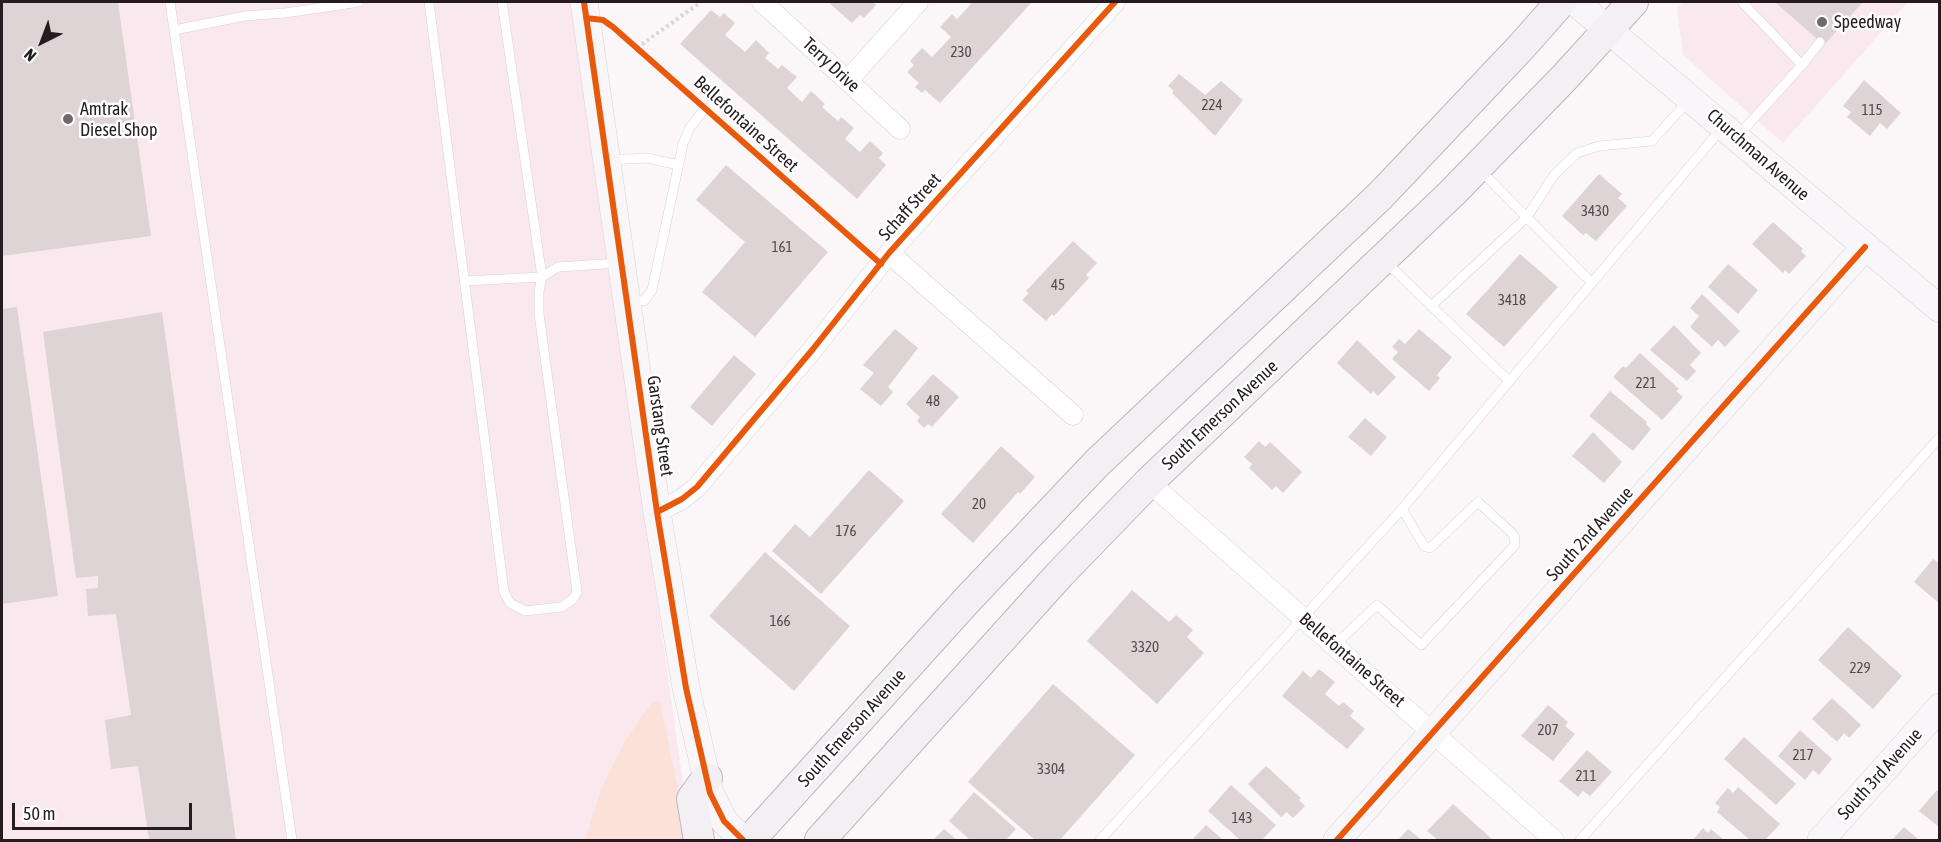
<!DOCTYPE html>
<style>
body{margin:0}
#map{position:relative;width:1941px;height:842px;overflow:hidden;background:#fbf6f8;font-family:"Asap Condensed",sans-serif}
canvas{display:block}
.frame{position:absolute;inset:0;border:3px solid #261b20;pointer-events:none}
.north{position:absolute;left:12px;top:12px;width:60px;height:60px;-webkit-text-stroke:4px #fff;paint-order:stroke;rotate:222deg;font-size:16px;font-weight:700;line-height:24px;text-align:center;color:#261b20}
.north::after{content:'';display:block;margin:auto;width:21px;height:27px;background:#261b20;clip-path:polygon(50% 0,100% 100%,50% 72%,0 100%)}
.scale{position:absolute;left:12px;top:803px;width:180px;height:27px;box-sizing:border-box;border:3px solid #261b20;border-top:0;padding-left:8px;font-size:18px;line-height:21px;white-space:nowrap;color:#261b20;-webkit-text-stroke:4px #fff;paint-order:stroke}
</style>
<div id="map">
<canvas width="1941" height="842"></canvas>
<div class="frame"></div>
<div class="north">N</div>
<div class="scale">50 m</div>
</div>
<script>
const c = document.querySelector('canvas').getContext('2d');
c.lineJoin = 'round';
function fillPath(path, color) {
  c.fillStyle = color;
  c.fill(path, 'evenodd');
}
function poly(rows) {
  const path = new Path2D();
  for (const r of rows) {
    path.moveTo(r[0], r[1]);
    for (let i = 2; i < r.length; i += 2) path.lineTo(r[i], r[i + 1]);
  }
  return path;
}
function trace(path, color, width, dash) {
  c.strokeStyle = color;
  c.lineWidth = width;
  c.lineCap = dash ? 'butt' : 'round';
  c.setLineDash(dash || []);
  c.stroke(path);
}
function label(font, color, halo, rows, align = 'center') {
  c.font = font + ' "Asap Condensed",sans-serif';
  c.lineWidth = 5;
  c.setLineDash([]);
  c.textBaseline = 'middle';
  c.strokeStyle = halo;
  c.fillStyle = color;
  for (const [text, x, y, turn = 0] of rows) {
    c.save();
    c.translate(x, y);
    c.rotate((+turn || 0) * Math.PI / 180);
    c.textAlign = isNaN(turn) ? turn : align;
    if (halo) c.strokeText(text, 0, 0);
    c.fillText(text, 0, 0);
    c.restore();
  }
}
fillPath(poly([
 [2,2,573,2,691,840,2,840],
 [1683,2,1908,2,1783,143,1683,55,1677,8]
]), '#f9e9ef');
fillPath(poly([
 [653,701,660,701,688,840,585,840,601,789,625,741]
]), '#fce1d8');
fillPath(poly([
 [2,2,118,2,151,236,2,256],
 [828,2,872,2,876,5,864,18,860,15,852,23],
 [968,2,1032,2,940,103,925,90,922,93,915,87,919,83,907,72,914,65,910,61,922,48,932,57,951,37,940,27,952,14,957,19,971,4],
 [1775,2,1861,2,1862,3,1824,45],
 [711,10,720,17,724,13,735,23,725,35,745,52,756,40,769,53,765,58,778,69,782,65,797,77,787,88,802,102,811,91,825,104,822,107,838,121,841,117,854,128,845,139,860,152,870,141,883,153,879,158,886,165,857,199,680,44],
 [1179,74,1205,95,1221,81,1243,100,1215,136,1172,93,1174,91,1168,86],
 [1864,80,1901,113,1887,129,1880,123,1870,136,1847,117,1851,112,1843,106],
 [726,165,828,252,755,337,702,292,745,242,696,200],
 [1599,174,1622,194,1618,198,1627,206,1596,241,1586,233,1583,235,1562,216],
 [1773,222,1803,249,1801,251,1806,256,1789,274,1785,270,1783,273,1752,244],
 [1073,241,1097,263,1086,275,1089,278,1054,316,1052,314,1046,321,1022,300,1029,293,1026,291],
 [1520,254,1558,287,1504,347,1466,314],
 [1728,264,1758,290,1738,314,1708,287],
 [1702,294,1740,331,1725,347,1718,340,1712,347,1690,327,1699,316,1690,308],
 [17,307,58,596,2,604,2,309],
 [162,312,236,840,149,840,138,766,111,769,105,720,131,715,116,614,88,616,86,589,98,588,98,576,76,578,43,332],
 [1674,325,1701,353,1690,365,1696,371,1687,381,1650,350],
 [895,329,918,348,888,387,893,392,881,406,860,389,874,373,863,365],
 [1419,329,1452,357,1437,375,1440,378,1429,391,1392,359,1398,352,1392,347,1399,339,1405,344],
 [1357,340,1396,377,1378,396,1373,391,1371,394,1337,363],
 [1640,353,1679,389,1676,391,1683,397,1662,420,1613,377,1623,366,1626,368],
 [734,355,756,374,712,426,690,407],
 [933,374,959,397,932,427,928,424,924,428,917,421,920,417,906,404],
 [1610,391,1647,422,1646,424,1651,429,1633,451,1589,416],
 [1365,418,1387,437,1371,456,1348,437],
 [1593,432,1622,462,1604,483,1572,456],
 [1259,441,1265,447,1270,442,1302,472,1283,493,1276,486,1272,490,1249,468,1252,464,1244,457],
 [1001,446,1035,477,1020,494,1018,492,973,543,941,514],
 [869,470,904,501,821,594,772,551,795,524,810,537],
 [765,552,850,626,794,691,709,616],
 [1933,559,1940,564,1940,604,1914,582],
 [1132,590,1169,622,1176,615,1193,630,1187,637,1204,653,1157,704,1087,641],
 [1848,627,1902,676,1873,709,1818,660],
 [1319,669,1335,682,1325,694,1339,706,1343,702,1354,711,1350,716,1365,729,1347,749,1282,696,1303,671,1311,678],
 [1053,684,1135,755,1060,840,1035,840,968,782],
 [1832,698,1861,725,1849,738,1844,733,1837,742,1812,719],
 [1548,705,1568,722,1565,726,1575,734,1553,761,1521,736],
 [1800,730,1832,759,1819,775,1813,770,1805,780,1778,756],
 [1744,737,1796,784,1776,805,1724,759],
 [1587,750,1612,772,1590,796,1583,791,1578,797,1559,781],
 [1266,766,1301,798,1299,800,1305,806,1293,818,1287,812,1281,817,1248,784],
 [1231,785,1276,825,1262,840,1240,840,1208,811],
 [1738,787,1780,824,1765,840,1750,840,1717,812,1720,807,1715,803,1728,788,1733,793],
 [1937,790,1940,793,1940,828,1919,811],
 [974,792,1016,829,1006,840,970,840,949,821],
 [1453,804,1493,840,1438,840,1427,831],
 [1206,825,1223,840,1192,840],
 [1904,827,1919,840,1892,840],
 [1703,828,1708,833,1711,829,1724,840,1693,840],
 [944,829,957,840,933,840],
 [1408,829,1422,840,1398,840]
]), '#ded4d6');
const lane = poly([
 [170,2,174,30,245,16,285,13,359,2],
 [429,2,504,592,510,603,525,611,562,607,573,599,577,592,539,314,539,291,542,277,558,267,619,263],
 [174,30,292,840],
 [1802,65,1820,42],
 [1738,136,1802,65,1742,2],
 [609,160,647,158,679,165],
 [1480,170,1592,283],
 [1385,261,1509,381],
 [464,281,542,277,502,2],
 [629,300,644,301,652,290,683,144,689,129,705,108],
 [1431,306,1527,217,1554,175,1577,153,1599,146,1652,141,1688,101],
 [1335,645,1377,605,1421,645,1515,545,1514,535,1478,502,1430,548,1424,546,1402,509],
 [1100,840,1402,509,1722,128],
 [1580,840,1940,437]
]);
const street = poly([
 [762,2,900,129],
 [848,80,918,2],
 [889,253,1073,415],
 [1149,482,1554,840],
 [657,512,682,499,697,487,813,349,889,253,1115,2]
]);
const secondary = poly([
 [584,2,657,512,686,688,710,793,724,821,743,840],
 [1575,2,1940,309],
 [1337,840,1865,247],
 [1821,840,1940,707]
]);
const primary = poly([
 [699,840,692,799,707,778],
 [750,840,969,598,1097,463,1380,196,1522,46,1561,2],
 [820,840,1060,574,1149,482,1452,193,1565,77,1633,2]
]);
trace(lane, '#dad1d5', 10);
trace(street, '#dad1d5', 21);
trace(secondary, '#dad1d5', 28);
trace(primary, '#bfb5be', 32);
trace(poly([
 [637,48,701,2]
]), '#dad7d8', 4, [3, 3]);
trace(lane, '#fefefe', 9);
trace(street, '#fefefe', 20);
trace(secondary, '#f9f6f9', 27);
trace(primary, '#f3eff3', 30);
trace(poly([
 [584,2,657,512,686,688,710,793,724,821,743,840],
 [586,18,603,20,613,27,881,264],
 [657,512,682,499,697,487,813,349,889,253,1115,2],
 [1337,840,1865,247]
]), '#e8590c', 6);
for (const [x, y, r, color] of [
 [1822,22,6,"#71686c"],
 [68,119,6,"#71686c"]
]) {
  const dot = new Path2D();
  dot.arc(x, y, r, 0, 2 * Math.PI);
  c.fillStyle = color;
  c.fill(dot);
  trace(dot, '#fff', 2);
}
label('15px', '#54494e', null, [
 ["230",961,52],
 ["224",1212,105],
 ["115",1872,110],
 ["3430",1595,211],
 ["161",782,247],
 ["45",1058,285],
 ["3418",1512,300],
 ["221",1646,383],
 ["48",933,401],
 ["20",979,504],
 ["176",846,531],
 ["166",780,621],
 ["3320",1145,647],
 ["229",1860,668],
 ["207",1548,730],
 ["217",1803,755],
 ["3304",1051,769],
 ["211",1586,776],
 ["143",1242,818]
]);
label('18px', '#261b20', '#fff', [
 ["Speedway",1834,22],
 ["Amtrak",80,109],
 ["Diesel Shop",80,130]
], 'left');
label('18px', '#261b20', '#fff', [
 ["Terry Drive",831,65,43],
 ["Bellefontaine Street",746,124,42],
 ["Churchman Avenue",1758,155,41],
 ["Schaff Street",910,207,-48],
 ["South Emerson Avenue",1220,415,-43],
 ["Garstang Street",660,426,82],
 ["South 2nd Avenue",1590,534,-48],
 ["Bellefontaine Street",1352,660,41],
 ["South Emerson Avenue",852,728,-48],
 ["South 3rd Avenue",1880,774,-48]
]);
</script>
